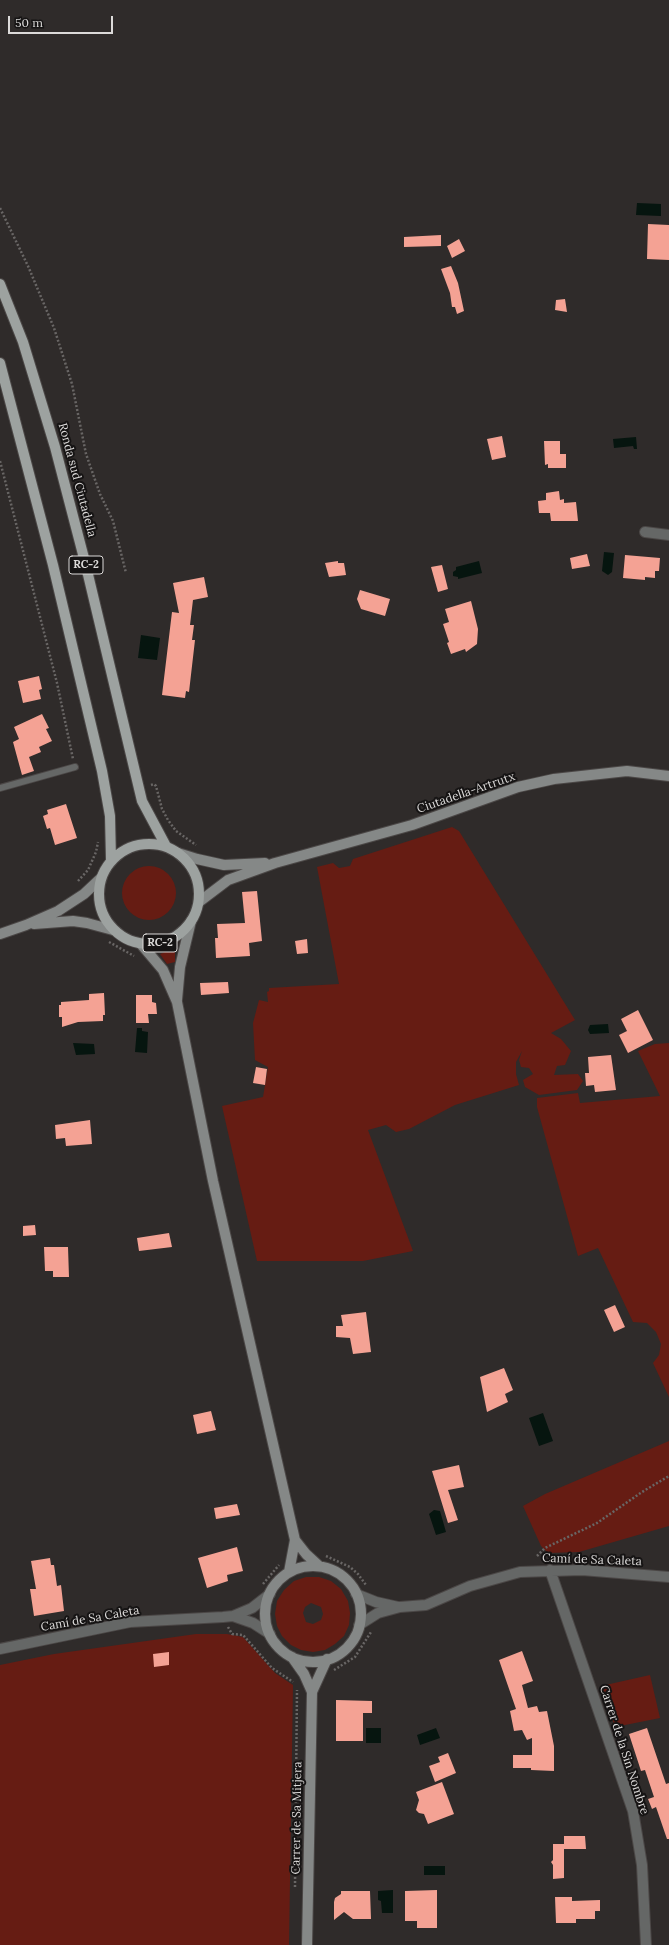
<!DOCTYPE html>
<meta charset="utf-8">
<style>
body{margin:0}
#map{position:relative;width:669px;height:1945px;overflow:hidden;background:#2f2b2a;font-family:Lora,serif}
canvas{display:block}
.scale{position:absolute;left:8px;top:16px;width:105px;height:18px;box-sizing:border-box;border:2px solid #dcdad9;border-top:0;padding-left:5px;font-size:12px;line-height:14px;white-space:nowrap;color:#dcdad9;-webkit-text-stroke:3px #161414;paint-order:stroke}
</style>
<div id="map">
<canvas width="669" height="1945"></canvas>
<div class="scale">50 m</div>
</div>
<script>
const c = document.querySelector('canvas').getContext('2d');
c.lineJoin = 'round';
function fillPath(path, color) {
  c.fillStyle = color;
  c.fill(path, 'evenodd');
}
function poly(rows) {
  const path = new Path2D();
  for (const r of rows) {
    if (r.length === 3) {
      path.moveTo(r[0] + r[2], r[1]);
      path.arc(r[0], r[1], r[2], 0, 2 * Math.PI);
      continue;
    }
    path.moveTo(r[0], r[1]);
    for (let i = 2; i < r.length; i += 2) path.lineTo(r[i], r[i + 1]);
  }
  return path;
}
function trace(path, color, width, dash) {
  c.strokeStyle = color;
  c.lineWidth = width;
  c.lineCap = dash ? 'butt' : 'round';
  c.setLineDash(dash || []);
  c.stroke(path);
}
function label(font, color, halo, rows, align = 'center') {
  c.font = font + ' Lora,serif';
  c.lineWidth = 4;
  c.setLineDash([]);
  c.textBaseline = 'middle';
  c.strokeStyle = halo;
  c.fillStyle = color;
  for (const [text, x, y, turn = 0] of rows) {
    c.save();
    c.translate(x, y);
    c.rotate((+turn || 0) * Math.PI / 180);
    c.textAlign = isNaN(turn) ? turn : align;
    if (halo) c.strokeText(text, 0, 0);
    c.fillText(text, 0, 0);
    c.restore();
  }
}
fillPath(poly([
 [452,827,459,831,575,1020,551,1033,561,1039,571,1051,565,1065,557,1066,554,1075,578,1074,583,1081,577,1090,539,1095,525,1087,523,1080,533,1074,529,1068,521,1067,519,1060,522,1051,516,1062,516,1074,519,1085,455,1105,409,1129,396,1132,386,1125,368,1130,413,1251,363,1261,257,1261,222,1106,263,1097,268,1067,255,1060,253,1023,259,1000,268,1002,267,992,269,991,269,988,339,984,317,867,333,863,339,868,350,866,353,859],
 [149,893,27],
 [175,948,175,962,167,964,160,954],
 [669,1043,669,1397,653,1363,659,1355,661,1344,656,1332,647,1323,633,1322,598,1248,578,1256,537,1107,537,1098,578,1093,580,1103,660,1096,638,1051,655,1044],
 [669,1441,669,1526,579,1552,548,1553,541,1546,523,1506,545,1494],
 [306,1577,319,1577,331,1581,341,1589,348,1601,350,1613,349,1625,344,1636,335,1644,325,1650,313,1652,301,1650,291,1645,282,1636,277,1626,275,1614,277,1601,284,1590,294,1581],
 [311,1603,321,1607,323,1614,321,1620,313,1624,306,1622,303,1613,305,1607],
 [196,1634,227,1634,243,1637,275,1673,293,1685,289,1945,0,1945,0,1665,54,1654],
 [650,1675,660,1718,615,1727,601,1686]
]), '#661c13');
fillPath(poly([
 [637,203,661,204,661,216,636,215],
 [636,437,637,449,634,449,633,446,614,448,613,439],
 [604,552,614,553,612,572,608,575,602,571],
 [479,561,482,573,458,579,458,577,453,576,453,572,456,570,456,567],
 [141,635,160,638,157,660,138,658],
 [608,1024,609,1033,590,1034,588,1030,590,1025],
 [137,1028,142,1028,142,1031,148,1032,147,1053,135,1052],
 [73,1043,94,1044,95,1054,76,1055],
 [543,1413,553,1441,539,1446,529,1418],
 [434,1510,440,1511,446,1532,436,1535,429,1514],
 [366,1728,381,1728,381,1743,366,1743],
 [436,1728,440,1738,420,1745,417,1735],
 [424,1866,445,1866,445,1875,424,1875],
 [393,1890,393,1913,382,1913,381,1901,378,1900,378,1891]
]), '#06150f');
fillPath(poly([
 [648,224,669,225,669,260,647,259],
 [441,235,441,246,404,247,404,237],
 [459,239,465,251,452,258,447,246],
 [451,266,458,283,464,311,457,314,455,307,452,307,450,293,441,269],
 [565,299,567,312,555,310,556,300],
 [502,436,506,457,492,460,487,439],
 [544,441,560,441,560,454,566,454,566,468,548,468,548,464,545,465],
 [559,491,560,500,564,499,564,503,576,502,578,521,551,521,550,513,539,513,538,501,546,500,546,493],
 [587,554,590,566,572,569,570,558],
 [625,555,660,558,659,571,655,571,655,578,645,577,645,580,623,578],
 [338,561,338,563,344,563,346,575,329,577,325,563],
 [442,565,448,589,438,592,431,567],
 [204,577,208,597,193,600,190,625,194,625,192,640,195,640,189,692,186,691,185,698,162,695,172,612,179,613,173,583],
 [360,590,390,599,385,616,361,609,357,599],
 [471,601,478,629,477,644,466,652,465,649,451,654,447,643,449,642,443,624,449,622,445,609],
 [39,676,42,689,39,690,41,699,23,703,18,681],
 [42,714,49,728,46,729,52,741,39,747,41,752,29,757,34,771,22,775,13,742,19,739,14,727],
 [66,804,77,838,55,845,50,828,47,829,43,816,48,814,47,810],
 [257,891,262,941,249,943,250,956,216,958,215,938,218,938,217,924,245,923,242,892],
 [307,939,308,953,297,954,295,941],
 [228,982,229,993,201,995,200,983],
 [104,993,105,1015,103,1015,103,1021,78,1022,62,1027,62,1017,59,1017,59,1005,61,1005,61,1002,89,1000,89,994],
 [136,995,152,995,152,1002,156,1003,157,1014,148,1014,149,1023,136,1023],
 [638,1010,653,1040,628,1053,619,1035,627,1031,621,1019],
 [611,1055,616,1090,595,1092,594,1085,586,1086,585,1073,589,1073,588,1057],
 [256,1067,267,1069,265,1085,253,1083],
 [90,1120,92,1144,66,1146,65,1138,56,1139,55,1125],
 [35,1225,36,1235,23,1236,23,1226],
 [169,1233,172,1247,139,1251,137,1238],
 [44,1247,68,1247,69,1277,53,1277,53,1271,45,1271],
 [615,1305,625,1327,614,1332,604,1310],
 [366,1312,371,1352,353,1354,350,1338,336,1337,336,1326,343,1326,341,1315],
 [504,1368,513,1390,505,1394,508,1402,487,1412,480,1377],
 [211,1411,216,1430,197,1434,193,1415],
 [459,1465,464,1487,448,1490,458,1520,448,1523,432,1471],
 [237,1504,240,1515,216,1519,214,1508],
 [237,1547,243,1571,227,1575,228,1581,207,1588,198,1558],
 [50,1558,51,1565,54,1565,57,1586,61,1585,64,1611,34,1616,30,1589,36,1589,31,1561],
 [522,1651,533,1681,522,1685,528,1708,537,1706,539,1712,547,1711,554,1746,554,1771,531,1770,531,1768,513,1768,513,1755,532,1755,532,1738,527,1740,522,1730,514,1731,510,1711,516,1709,499,1660],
 [169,1652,169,1665,154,1667,153,1654],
 [336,1700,372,1701,372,1713,363,1713,363,1741,336,1741],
 [647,1728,666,1784,669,1783,669,1839,667,1839,656,1807,652,1809,648,1799,654,1797,645,1770,641,1771,629,1734],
 [448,1753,456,1773,435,1782,429,1766,440,1762,438,1757],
 [442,1782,454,1814,428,1824,424,1814,419,1813,416,1810,419,1800,416,1792],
 [564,1836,585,1836,586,1849,564,1849,564,1878,553,1879,553,1865,551,1862,553,1860,553,1844,564,1844],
 [437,1890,437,1928,417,1928,417,1921,405,1921,405,1891],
 [341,1891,370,1891,371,1919,353,1919,344,1912,334,1920,334,1902,335,1898,341,1894],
 [555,1897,572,1897,572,1901,600,1900,600,1911,595,1911,595,1919,576,1919,576,1923,556,1923]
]), '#f4a294');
const lane = poly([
 [0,788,75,767]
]);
const street = poly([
 [645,532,669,535],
 [550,1570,633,1811,642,1865,646,1945],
 [356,1594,376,1602,398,1607],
 [233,1616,252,1608,270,1594],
 [359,1625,378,1613,400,1607,426,1605,470,1586,520,1572,582,1570,669,1577],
 [0,1649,130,1622,223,1617,233,1616,253,1623,270,1634]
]);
const secondary = poly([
 [178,853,197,859,224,865,265,863],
 [199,902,228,880,275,863,412,825,518,787,554,779,627,771,669,776],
 [34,924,73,921,87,923,113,930],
 [0,934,26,925,58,911,84,894,101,878],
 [141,944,163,970,177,1002,213,1181,295,1540,289,1572],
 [177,1000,180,967,191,921],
 [295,1540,306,1554,319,1566],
 [313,1614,48],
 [292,1657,304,1674,312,1692],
 [307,1945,312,1692,327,1659]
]);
const primary = poly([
 [0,284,23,342,55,447,85,562,142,801,166,846],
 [0,363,53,565,102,771,110,816,111,860],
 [149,894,50]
]);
trace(lane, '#4b4746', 8);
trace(street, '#4b4746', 12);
trace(secondary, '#4b4746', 12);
trace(primary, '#4b4746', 12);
trace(poly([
 [0,208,28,266,54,328,72,384,86,454,100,494,113,521,126,573],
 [0,461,57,683,73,759],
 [151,785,154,784,156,786,162,809,168,820,176,831,196,845],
 [78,881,88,870,96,852,98,842],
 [109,942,134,956],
 [326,1556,350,1567,358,1574,366,1585],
 [537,1556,545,1548,597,1523,642,1492,669,1476],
 [263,1584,279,1565],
 [228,1627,232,1634,243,1635,272,1668,293,1682],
 [334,1670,355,1657,371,1632],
 [295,1887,297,1690]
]), '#696665', 2.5, [2, 2]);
trace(lane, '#656766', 6);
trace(street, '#656766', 10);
trace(secondary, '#858887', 10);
trace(primary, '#9da2a0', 10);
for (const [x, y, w] of [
 [86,565,34],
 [160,943,34]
]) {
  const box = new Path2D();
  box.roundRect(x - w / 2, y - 9, w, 18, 3);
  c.fillStyle = '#161414';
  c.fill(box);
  trace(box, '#dcdad9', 1);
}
label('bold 11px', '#dcdad9', null, [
 ["RC-2",86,565],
 ["RC-2",160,943]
]);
label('12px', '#dcdad9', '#161414', [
 ["Ronda sud Ciutadella",77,480,75],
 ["Ciutadella-Artrutx",466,793,-19],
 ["Camí de Sa Caleta",592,1560,2],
 ["Camí de Sa Caleta",90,1619,-10],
 ["Carrer de la Sin Nombre",624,1750,72],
 ["Carrer de Sa Mitjera",297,1818,-89]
]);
</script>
